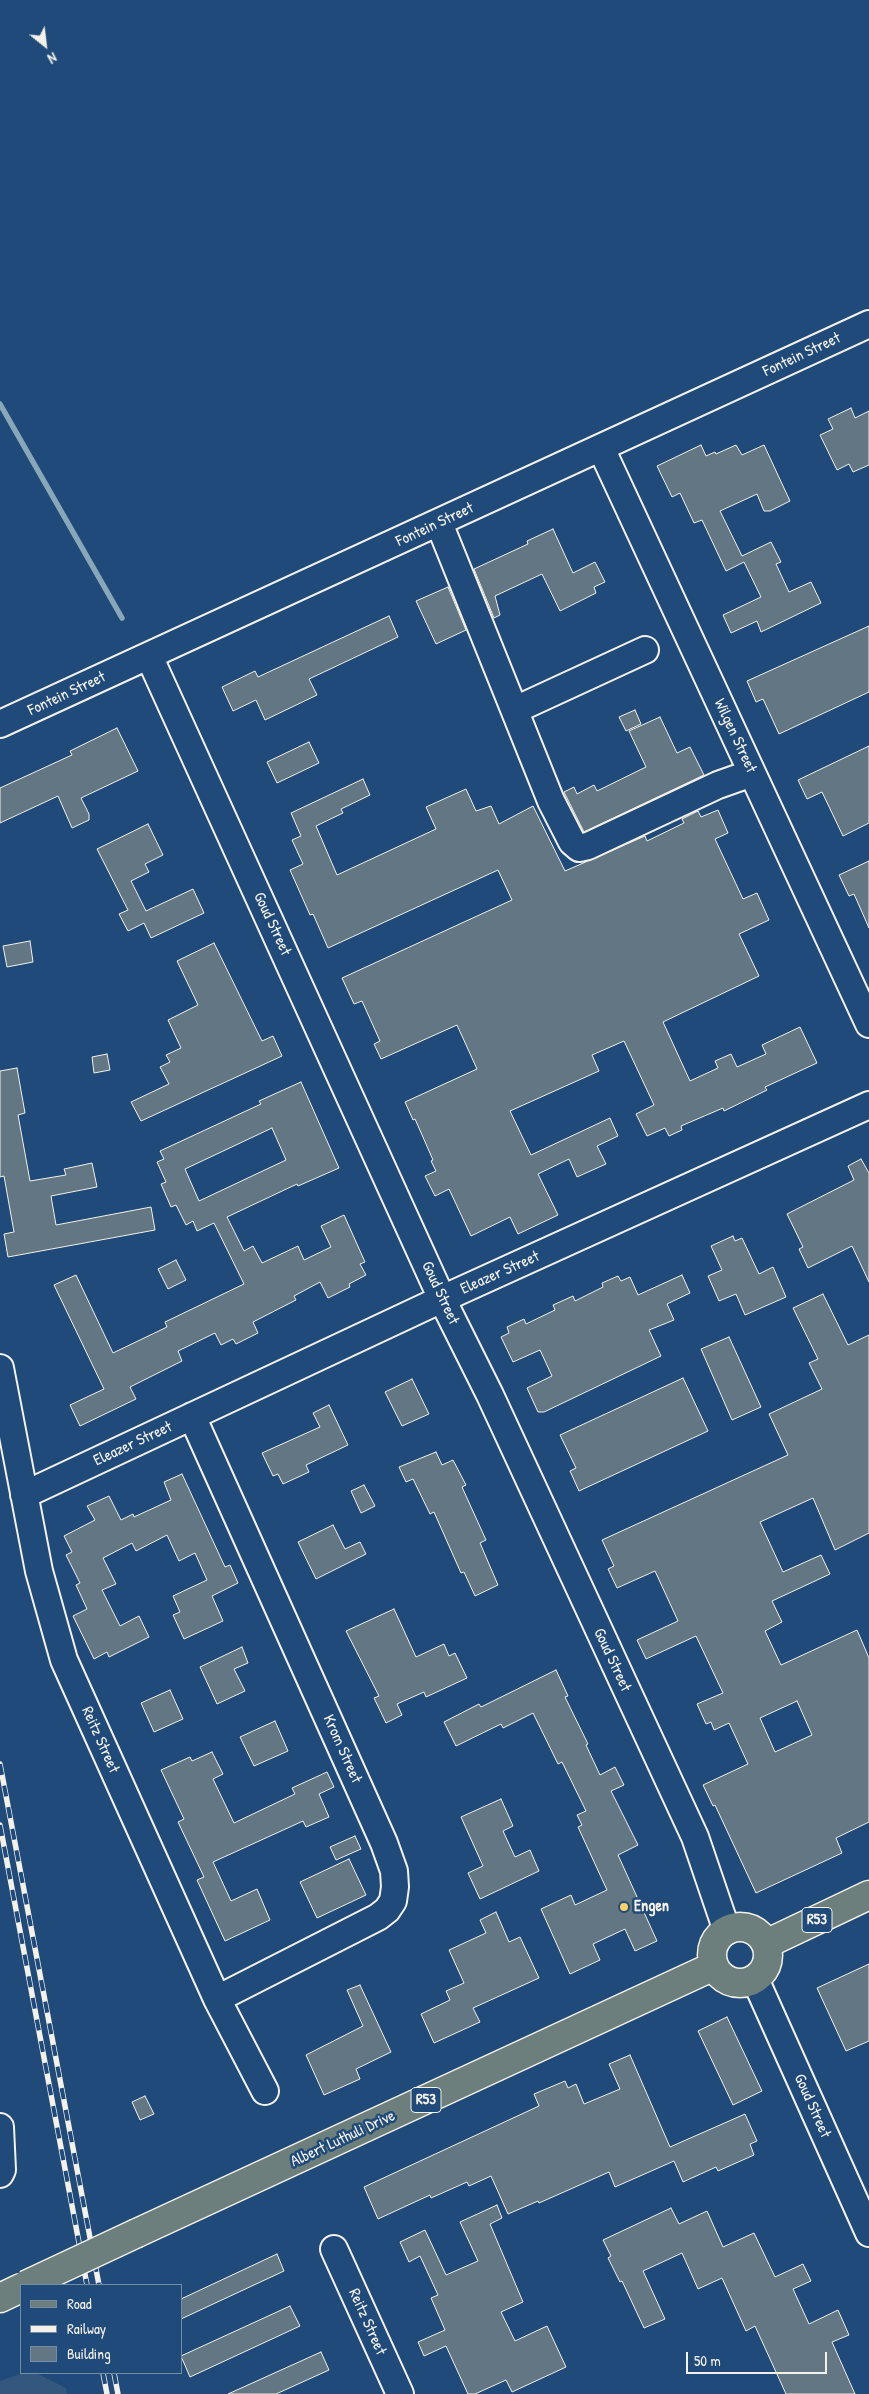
<!DOCTYPE html>
<style>
body{margin:0}
#map{position:relative;width:869px;height:2394px;overflow:hidden;background:#1f4a7a;font-family:"Patrick Hand",sans-serif}
canvas{display:block}
.legend{position:absolute;left:20px;top:2284px;width:162px;height:90px;box-sizing:border-box;background:#1f4a7a;border:1px solid #748da6;margin:0;padding:6px 9px;list-style:none;font-size:15px;color:#f4f1e8}
.legend li{display:flex;align-items:center;gap:10px;height:25px}
.legend b{width:25px;border:1px solid #748da6}
.north{position:absolute;left:20px;top:20px;width:50px;height:50px;-webkit-text-stroke:4px #1f4a7a;paint-order:stroke;rotate:151deg;font-size:14px;font-weight:700;line-height:20px;text-align:center;color:#f4f1e8}
.north::after{content:'';display:block;margin:auto;width:18px;height:22px;background:#f4f1e8;clip-path:polygon(50% 0,100% 100%,50% 72%,0 100%)}
.scale{position:absolute;left:686px;top:2352px;width:141px;height:22px;box-sizing:border-box;border:2px solid #f4f1e8;border-top:0;padding-left:6px;font-size:15px;line-height:18px;white-space:nowrap;color:#f4f1e8;-webkit-text-stroke:4px #1f4a7a;paint-order:stroke}
</style>
<div id="map">
<canvas width="869" height="2394"></canvas>
<ul class="legend">
<li><b style="height:6px;background:#6c7f7c"></b>Road</li>
<li><b style="height:6px;background:#f4f1e8"></b>Railway</li>
<li><b style="height:14px;background:#627684"></b>Building</li>
</ul>
<div class="north">N</div>
<div class="scale">50 m</div>
</div>
<script>
const c = document.querySelector('canvas').getContext('2d');
c.lineJoin = 'round';
function fillPath(path, color) {
  c.fillStyle = color;
  c.fill(path, 'evenodd');
}
function poly(rows) {
  const path = new Path2D();
  for (const r of rows) {
    if (r.length === 3) {
      path.moveTo(r[0] + r[2], r[1]);
      path.arc(r[0], r[1], r[2], 0, 2 * Math.PI);
      continue;
    }
    path.moveTo(r[0], r[1]);
    for (let i = 2; i < r.length; i += 2) path.lineTo(r[i], r[i + 1]);
  }
  return path;
}
function trace(path, color, width, dash) {
  c.strokeStyle = color;
  c.lineWidth = width;
  c.lineCap = dash ? 'butt' : 'round';
  c.setLineDash(dash || []);
  c.stroke(path);
}
function label(font, color, halo, rows, align = 'center') {
  c.font = font + ' "Patrick Hand",sans-serif';
  c.lineWidth = 5;
  c.setLineDash([]);
  c.textBaseline = 'middle';
  c.strokeStyle = halo;
  c.fillStyle = color;
  for (const [text, x, y, turn = 0] of rows) {
    c.save();
    c.translate(x, y);
    c.rotate((+turn || 0) * Math.PI / 180);
    c.textAlign = isNaN(turn) ? turn : align;
    if (halo) c.strokeText(text, 0, 0);
    c.fillText(text, 0, 0);
    c.restore();
  }
}
fillPath(poly([
 [23,2373,36,2373,66,2388,67,2394,0,2394,0,2381]
]), '#33577d');
trace(poly([
 [0,404,122,618]
]), '#88a8ba', 5.5);
const building = poly([
 [851,408,855,418,869,411,869,465,853,472,849,464,837,470,820,435,833,429,828,419,851,408],
 [701,445,706,456,715,452,716,454,736,445,742,455,764,445,790,501,770,511,764,511,757,494,720,511,742,556,771,542,781,562,776,564,789,592,811,582,821,603,761,632,757,621,731,633,723,615,761,597,744,562,726,571,702,520,694,523,680,493,672,497,657,466,701,445],
 [553,529,573,573,595,562,605,582,594,587,596,593,560,611,542,574,495,596,500,615,494,618,474,569,528,544,527,541,553,529],
 [448,587,466,630,436,644,416,601,448,587],
 [389,616,398,637,309,679,317,695,265,720,256,700,233,711,222,687,255,671,258,677,389,616],
 [869,626,869,692,779,734,763,699,756,702,747,681,869,626],
 [635,710,641,724,626,731,619,717,635,710],
 [660,717,677,753,690,747,704,775,584,832,564,792,574,787,577,794,594,785,597,791,646,767,629,731,660,717],
 [117,728,138,771,81,798,89,814,89,820,72,828,58,796,0,823,0,788,72,755,70,751,117,728],
 [309,742,319,763,277,783,267,762,309,742],
 [869,746,869,823,843,836,822,792,807,799,798,780,869,746],
 [363,779,370,795,341,809,343,813,316,826,337,875,436,829,426,807,466,789,476,811,491,806,499,824,533,806,565,871,645,836,647,841,684,823,682,819,698,811,701,817,718,810,728,833,715,839,743,899,757,893,769,920,739,934,759,976,663,1022,690,1081,718,1068,715,1061,731,1054,737,1067,766,1054,762,1045,800,1027,817,1063,765,1087,767,1090,724,1111,723,1108,681,1126,682,1130,669,1136,665,1128,647,1136,636,1114,654,1105,624,1041,592,1055,599,1071,510,1111,531,1155,610,1118,618,1136,597,1146,606,1164,577,1177,569,1159,538,1174,558,1215,518,1234,510,1217,471,1236,449,1189,435,1196,425,1176,436,1171,431,1161,433,1160,415,1119,413,1120,405,1102,477,1069,457,1025,381,1059,374,1044,380,1041,362,1001,354,1004,342,978,512,900,498,870,328,948,313,914,310,915,290,870,303,864,292,840,301,836,291,813,363,779],
 [148,824,163,855,145,864,149,872,131,881,146,911,193,889,204,913,151,938,144,923,128,931,119,914,128,910,97,849,148,824],
 [869,861,869,928,854,894,849,896,839,875,869,861],
 [30,941,33,962,7,967,3,946,30,941],
 [214,943,262,1041,273,1036,282,1056,141,1121,131,1102,169,1084,160,1067,170,1062,166,1055,181,1048,168,1020,198,1005,177,961,214,943],
 [107,1054,110,1070,94,1073,92,1057,107,1054],
 [17,1068,25,1113,18,1115,30,1181,66,1175,64,1169,92,1163,97,1187,51,1196,56,1225,151,1207,155,1230,8,1257,4,1234,14,1232,4,1176,0,1177,0,1071,17,1068],
 [301,1082,339,1168,298,1186,297,1184,227,1217,244,1251,253,1246,262,1263,298,1246,304,1260,331,1247,321,1226,344,1215,365,1262,360,1264,366,1275,349,1284,350,1287,328,1298,320,1282,294,1296,296,1300,253,1322,258,1333,236,1344,233,1339,221,1345,215,1333,178,1351,182,1361,130,1387,136,1399,80,1426,70,1405,104,1389,54,1285,76,1275,113,1353,167,1327,165,1322,244,1284,214,1223,197,1231,193,1221,186,1225,176,1205,171,1207,161,1184,166,1182,157,1162,164,1159,160,1151,261,1104,259,1101,301,1082],
 [272,1128,286,1160,199,1201,185,1169,272,1128],
 [861,1159,869,1173,869,1282,852,1246,808,1268,799,1249,803,1247,787,1214,854,1180,848,1166,861,1159],
 [733,1236,735,1241,742,1238,759,1274,773,1267,786,1297,745,1315,736,1294,719,1301,708,1276,722,1270,711,1246,733,1236],
 [176,1260,186,1280,168,1289,158,1269,176,1260],
 [682,1275,690,1293,667,1304,674,1320,649,1330,661,1356,544,1412,538,1412,527,1388,552,1376,540,1350,513,1362,501,1337,509,1333,507,1327,524,1319,526,1324,555,1310,553,1305,573,1296,575,1301,603,1287,602,1283,618,1276,621,1281,630,1277,638,1295,682,1275],
 [823,1294,848,1345,869,1335,869,1533,835,1550,813,1498,760,1522,783,1572,821,1555,830,1574,772,1601,782,1622,765,1631,781,1665,857,1630,869,1658,869,1822,836,1838,842,1853,756,1893,715,1805,713,1806,703,1785,748,1764,729,1723,714,1730,711,1722,706,1724,697,1704,723,1693,696,1636,646,1659,637,1640,678,1621,655,1571,617,1588,608,1569,614,1566,602,1540,788,1455,769,1414,822,1389,809,1363,818,1359,793,1308,823,1294],
 [797,1701,812,1735,775,1752,760,1718,797,1701],
 [729,1337,761,1407,732,1420,701,1349,729,1337],
 [683,1378,708,1431,579,1491,570,1471,576,1468,560,1435,683,1378],
 [412,1379,429,1414,402,1426,385,1392,412,1379],
 [329,1405,348,1445,306,1465,309,1472,283,1484,278,1474,273,1476,262,1453,320,1427,313,1413,329,1405],
 [436,1452,442,1465,453,1460,466,1485,462,1487,486,1540,480,1543,498,1585,475,1596,464,1572,461,1573,434,1512,430,1514,413,1479,406,1482,399,1467,436,1452],
 [182,1474,225,1567,230,1565,238,1583,212,1596,223,1621,184,1639,173,1615,180,1612,173,1596,207,1580,195,1553,179,1561,167,1535,136,1551,132,1543,103,1558,116,1584,102,1590,120,1626,139,1616,149,1637,109,1657,107,1652,94,1659,73,1616,87,1609,76,1585,80,1583,66,1555,72,1552,64,1536,95,1520,87,1506,109,1496,121,1520,133,1514,134,1517,171,1500,164,1482,182,1474],
 [364,1485,375,1506,361,1513,351,1491,364,1485],
 [333,1525,345,1549,360,1542,366,1554,316,1579,298,1542,333,1525],
 [394,1609,416,1657,444,1644,449,1656,455,1653,467,1678,426,1697,424,1692,397,1704,402,1715,386,1723,374,1698,379,1696,346,1631,394,1609],
 [242,1647,248,1663,234,1669,245,1691,217,1704,200,1667,242,1647],
 [556,1670,568,1696,565,1697,588,1744,586,1745,600,1775,615,1767,624,1785,611,1791,638,1845,618,1855,657,1941,635,1951,625,1929,593,1944,600,1960,570,1974,541,1909,571,1895,575,1905,607,1890,578,1827,582,1825,577,1815,586,1811,562,1762,558,1764,533,1713,503,1728,501,1724,456,1746,444,1722,479,1704,481,1707,556,1670],
 [170,1690,183,1719,154,1732,141,1703,170,1690],
 [275,1721,288,1751,254,1766,240,1737,275,1721],
 [212,1752,223,1774,213,1779,234,1823,295,1794,292,1788,327,1772,334,1787,319,1794,329,1817,306,1827,303,1821,213,1862,231,1901,257,1889,270,1920,225,1941,197,1880,204,1877,178,1822,184,1819,161,1770,190,1757,192,1761,212,1752],
 [501,1799,513,1826,503,1831,515,1857,530,1850,539,1871,480,1899,468,1873,483,1866,461,1817,501,1799],
 [355,1836,361,1849,336,1860,330,1847,355,1836],
 [349,1859,366,1895,317,1918,300,1882,349,1859],
 [496,1912,509,1942,520,1937,539,1978,473,2008,480,2022,434,2043,421,2014,450,2000,446,1991,464,1983,449,1950,486,1933,480,1920,496,1912],
 [869,1964,869,2041,846,2051,817,1988,869,1964],
 [360,1985,391,2052,356,2069,360,2079,324,2095,306,2055,363,2026,347,1990,360,1985],
 [727,2017,762,2091,733,2105,698,2031,727,2017],
 [630,2055,670,2147,745,2114,757,2141,750,2144,754,2155,718,2171,716,2167,683,2182,674,2161,615,2187,609,2172,539,2203,538,2201,508,2214,491,2176,469,2186,467,2182,431,2198,430,2195,378,2219,364,2187,539,2106,534,2094,565,2081,568,2088,576,2084,584,2104,620,2089,609,2064,630,2055],
 [145,2096,154,2114,140,2120,132,2102,145,2096],
 [497,2205,502,2218,490,2224,523,2302,501,2312,515,2341,547,2326,566,2367,512,2392,506,2380,475,2394,468,2394,446,2346,424,2356,418,2342,445,2330,431,2298,438,2295,420,2256,409,2262,400,2242,425,2230,446,2275,478,2261,460,2222,497,2205],
 [671,2208,679,2224,707,2211,723,2247,754,2233,775,2277,803,2264,811,2281,793,2289,809,2324,838,2310,849,2335,832,2342,855,2394,786,2394,755,2326,746,2331,722,2278,698,2289,682,2253,643,2271,665,2319,644,2328,622,2281,620,2282,608,2258,611,2256,603,2240,671,2208],
 [277,2254,284,2271,181,2319,181,2299,277,2254],
 [290,2306,300,2326,190,2377,181,2356,290,2306],
 [321,2352,329,2370,276,2394,228,2394,321,2352]
]);
fillPath(building, '#627684');
trace(building, '#f4f1e8', 1);
const minor = poly([
 [601,448,869,1024],
 [439,523,551,801,572,842,579,848,588,846,718,785,752,773],
 [149,656,442,1299,490,1395,695,1837,727,1931],
 [515,710,645,650],
 [0,724,869,324],
 [0,1368,39,1571,64,1660,217,1999,265,2091],
 [192,1416,384,1843,394,1871,395,1887,393,1901,387,1910,378,1917,217,1999],
 [24,1495,442,1299,869,1105],
 [755,1979,869,2233],
 [0,2127,2,2170,0,2174],
 [334,2249,400,2394]
]);
const major = poly([
 [740,1955,28],
 [766,1944,869,1895],
 [137,2233,714,1966],
 [0,2298,21,2288]
]);
trace(minor, '#f4f1e8', 30);
trace(major, '#f4f1e8', 31);
trace(minor, '#1f4a7a', 26);
trace(major, '#6c7f7c', 28);
const rail = poly([
 [0,1764,99,2285],
 [0,1825,87,2285],
 [103,2373,107,2394],
 [114,2373,118,2394]
]);
trace(rail, '#f4f1e8', 5.5);
trace(rail, '#1f4a7a', 4, [11]);
const majorBridge = poly([
 [26,2285,137,2233]
]);
trace(majorBridge, '#f4f1e8', 31, []);
trace(majorBridge, '#6c7f7c', 28);
for (const [x, y, r, color] of [
 [624,1907,5,"#ffd166"]
]) {
  const dot = new Path2D();
  dot.arc(x, y, r, 0, 2 * Math.PI);
  c.fillStyle = color;
  c.fill(dot);
  trace(dot, '#1f4a7a', 2);
}
for (const [x, y, w] of [
 [817,1920,30],
 [426,2100,30]
]) {
  const box = new Path2D();
  box.roundRect(x - w / 2, y - 12.5, w, 25, 4);
  c.fillStyle = '#1f4a7a';
  c.fill(box);
  trace(box, '#f4f1e8', 1);
}
label('bold 15px', '#f4f1e8', null, [
 ["R53",817,1920],
 ["R53",426,2100]
]);
label('16px', '#f4f1e8', '#1f4a7a', [
 ["Fontein Street",802,355,-25],
 ["Fontein Street",435,525,-25],
 ["Fontein Street",67,694,-25],
 ["Wilgen Street",735,736,65],
 ["Goud Street",272,924,65],
 ["Eleazer Street",500,1273,-24],
 ["Goud Street",440,1293,65],
 ["Eleazer Street",133,1444,-25],
 ["Goud Street",612,1660,65],
 ["Reitz Street",100,1740,66],
 ["Krom Street",342,1749,66],
 ["Goud Street",812,2106,66],
 ["Albert Luthuli Drive",343,2139,-25],
 ["Reitz Street",367,2322,66]
]);
label('bold 16px', '#f4f1e8', '#1f4a7a', [
 ["Engen",634,1907]
], 'left');
</script>
